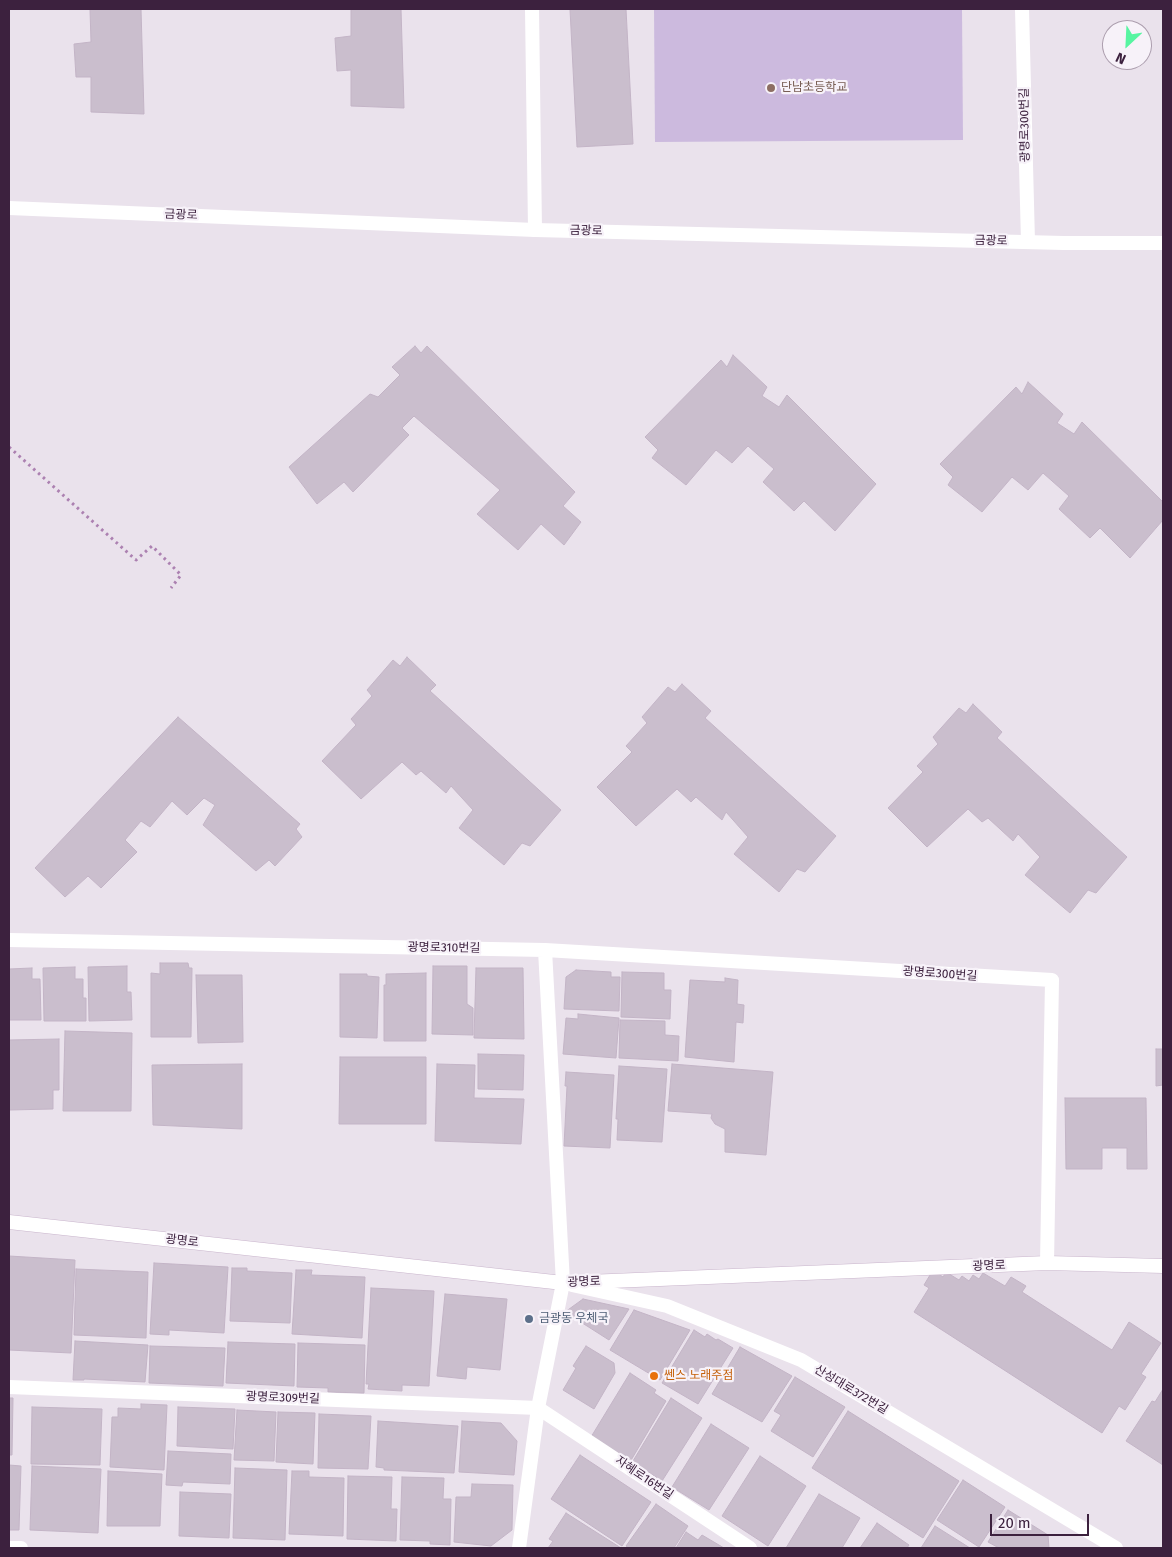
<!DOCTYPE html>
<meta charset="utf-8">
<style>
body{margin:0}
#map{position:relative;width:1172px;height:1557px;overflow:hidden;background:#eae2ec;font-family:"Fira Sans",sans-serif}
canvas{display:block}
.frame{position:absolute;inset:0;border:10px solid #3c213e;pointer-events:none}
.north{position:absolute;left:1102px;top:20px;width:50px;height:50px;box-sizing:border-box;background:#f7f2f9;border:1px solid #ac9eae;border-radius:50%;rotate:205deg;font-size:14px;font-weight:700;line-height:20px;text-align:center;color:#3c213e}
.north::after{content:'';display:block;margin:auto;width:18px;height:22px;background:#57f5a1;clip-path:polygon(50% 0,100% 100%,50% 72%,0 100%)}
.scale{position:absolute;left:990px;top:1514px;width:99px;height:22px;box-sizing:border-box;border:2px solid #3c213e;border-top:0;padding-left:6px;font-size:15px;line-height:18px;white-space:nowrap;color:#3c213e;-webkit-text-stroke:4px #f7f2f9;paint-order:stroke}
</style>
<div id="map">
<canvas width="1172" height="1557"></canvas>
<div class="frame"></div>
<div class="north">N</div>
<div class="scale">20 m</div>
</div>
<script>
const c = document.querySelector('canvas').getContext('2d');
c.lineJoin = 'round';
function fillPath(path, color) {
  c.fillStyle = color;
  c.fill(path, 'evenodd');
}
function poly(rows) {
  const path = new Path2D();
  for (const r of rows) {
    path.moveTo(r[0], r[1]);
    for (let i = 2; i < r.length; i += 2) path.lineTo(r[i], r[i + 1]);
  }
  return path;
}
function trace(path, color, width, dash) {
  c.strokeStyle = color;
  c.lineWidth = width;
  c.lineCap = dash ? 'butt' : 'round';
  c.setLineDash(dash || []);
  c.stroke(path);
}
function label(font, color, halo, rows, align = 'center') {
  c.font = font + ' "Fira Sans","Noto Sans KR",sans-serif';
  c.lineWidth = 4.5;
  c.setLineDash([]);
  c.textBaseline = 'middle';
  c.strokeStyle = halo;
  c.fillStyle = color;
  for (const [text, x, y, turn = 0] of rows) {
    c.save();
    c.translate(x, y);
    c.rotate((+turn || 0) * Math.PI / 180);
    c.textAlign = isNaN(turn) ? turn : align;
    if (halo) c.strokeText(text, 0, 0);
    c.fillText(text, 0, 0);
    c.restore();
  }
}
fillPath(poly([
 [654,9,962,9,963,140,655,142]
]), '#ccbade');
const building = poly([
 [90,9,141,9,144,114,91,112,91,77,76,77,74,44,91,42,90,9],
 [351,9,401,9,404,108,351,106,351,70,337,71,335,38,351,36,351,9],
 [570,9,626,9,633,144,577,147,570,9],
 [415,346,421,353,427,346,575,492,563,506,581,522,564,545,541,524,518,550,477,514,500,490,414,416,402,428,409,435,353,492,344,482,317,504,289,467,370,394,378,397,400,375,392,367,415,346],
 [733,355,767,387,762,396,779,407,787,395,876,484,835,531,804,501,794,511,763,482,774,469,748,446,732,463,716,450,686,485,652,458,658,450,645,437,721,360,727,367,733,355],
 [1028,382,1063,414,1057,423,1074,434,1082,422,1163,502,1163,520,1130,558,1100,528,1090,538,1059,509,1069,496,1043,473,1028,490,1012,477,982,512,948,485,953,477,940,464,1016,387,1022,394,1028,382],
 [407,657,436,685,430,691,561,810,530,846,522,843,504,865,459,828,473,810,451,786,446,793,421,771,416,775,402,762,361,799,322,761,356,725,351,719,372,696,367,690,393,660,400,666,407,657],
 [682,684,711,711,705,718,836,836,805,872,797,869,779,892,734,854,748,837,726,812,722,820,696,797,691,802,677,789,636,826,597,787,632,752,626,746,647,723,642,717,668,687,675,692,682,684],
 [973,704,1002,732,997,738,1127,857,1096,893,1088,890,1070,913,1025,875,1040,857,1018,834,1013,841,988,818,982,822,968,809,927,847,888,808,923,772,917,766,938,744,933,737,959,708,966,713,973,704],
 [178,717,300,824,296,829,302,837,275,866,269,860,256,871,203,825,215,805,204,798,187,815,172,801,150,827,141,821,125,840,137,852,101,888,88,876,65,897,35,868,178,717],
 [160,963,188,963,189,968,192,968,191,1037,151,1037,151,973,160,974,160,963],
 [127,966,127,992,131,992,132,1020,89,1021,88,967,127,966],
 [433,966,467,966,467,1004,473,1008,473,1035,432,1034,433,966],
 [75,967,75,979,83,979,83,998,86,998,86,1021,44,1021,43,968,75,967],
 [32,968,32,979,40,979,41,1020,9,1020,9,969,32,968],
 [476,968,523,968,524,1039,474,1038,476,968],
 [576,970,611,972,611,977,620,977,619,1011,564,1009,566,977,576,970],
 [622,972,664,973,664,990,671,990,670,1019,621,1017,622,972],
 [426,973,426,1041,384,1041,384,985,386,985,386,974,426,973],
 [340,974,367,974,367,976,379,977,377,1038,340,1037,340,974],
 [196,975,242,975,243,1042,198,1043,196,975],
 [725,978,738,980,737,1004,744,1005,743,1023,736,1022,734,1062,685,1057,690,980,725,982,725,978],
 [578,1014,619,1018,616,1058,563,1054,566,1018,578,1019,578,1014],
 [620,1020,665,1021,665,1035,679,1036,678,1061,619,1058,620,1020],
 [65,1031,132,1033,131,1111,63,1111,65,1031],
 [59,1039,59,1090,53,1090,53,1109,9,1110,9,1040,59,1039],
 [1156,1049,1163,1049,1163,1085,1156,1086,1156,1049],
 [478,1054,524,1055,523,1090,478,1089,478,1054],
 [340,1057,426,1057,426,1124,339,1124,340,1057],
 [242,1064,242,1129,153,1125,152,1065,242,1064],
 [437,1064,475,1065,474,1098,524,1099,521,1144,435,1141,437,1064],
 [672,1064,773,1072,766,1155,725,1152,725,1129,715,1124,711,1118,712,1114,668,1111,672,1064],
 [619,1066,667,1069,662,1142,617,1140,618,1119,616,1119,619,1066],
 [566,1072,614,1075,610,1148,564,1146,567,1086,565,1086,566,1072],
 [1065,1098,1146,1098,1147,1169,1127,1169,1127,1148,1102,1148,1102,1169,1066,1169,1065,1098],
 [9,1256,75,1260,71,1353,9,1350,9,1256],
 [154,1263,228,1267,224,1333,169,1330,169,1335,150,1334,154,1263],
 [232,1268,247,1268,247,1271,292,1273,290,1323,230,1321,232,1268],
 [76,1269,148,1272,146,1338,74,1335,76,1269],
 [296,1270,312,1270,311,1275,365,1277,362,1338,292,1334,296,1270],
 [933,1270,943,1277,946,1272,959,1280,962,1276,969,1281,973,1275,979,1279,983,1273,1005,1286,1011,1277,1026,1286,1022,1292,1112,1350,1129,1322,1161,1343,1141,1374,1146,1377,1125,1410,1119,1406,1102,1433,914,1312,929,1288,924,1285,933,1270],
 [371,1288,434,1291,429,1386,402,1385,402,1391,368,1389,369,1384,366,1384,371,1288],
 [445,1294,507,1299,500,1370,467,1367,466,1379,437,1376,445,1294],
 [583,1299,629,1309,609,1340,565,1312,583,1299],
 [634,1310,690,1330,660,1380,610,1350,634,1310],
 [694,1330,705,1337,707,1334,716,1340,718,1339,733,1348,698,1404,662,1383,694,1330],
 [75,1341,148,1345,145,1382,84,1379,84,1380,73,1380,75,1341],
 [228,1342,295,1344,294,1386,226,1383,228,1342],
 [298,1343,365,1345,364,1393,328,1392,328,1388,297,1387,298,1343],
 [150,1346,225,1348,223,1386,149,1383,150,1346],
 [586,1346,614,1363,615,1373,594,1409,563,1390,576,1368,573,1366,586,1346],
 [740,1347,792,1376,762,1422,712,1394,740,1347],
 [630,1373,656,1390,654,1393,666,1401,630,1462,591,1437,630,1373],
 [795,1377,845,1407,813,1457,771,1431,781,1415,774,1411,795,1377],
 [1163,1389,1163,1465,1126,1441,1152,1401,1155,1402,1163,1389],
 [9,1398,13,1398,12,1455,9,1455,9,1398],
 [671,1398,702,1418,662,1481,644,1469,639,1469,635,1466,633,1461,671,1398],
 [141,1404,167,1405,164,1470,110,1467,112,1417,118,1417,118,1408,141,1409,141,1404],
 [32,1407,102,1409,100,1465,31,1464,32,1407],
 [178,1407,235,1409,233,1449,177,1446,178,1407],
 [237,1410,276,1412,274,1461,234,1460,237,1410],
 [848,1411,959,1481,923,1538,812,1468,848,1411],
 [278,1412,315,1413,313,1464,276,1462,278,1412],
 [319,1414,371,1416,368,1469,318,1468,319,1414],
 [378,1421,458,1426,454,1473,384,1470,384,1468,376,1467,378,1421],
 [462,1421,501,1423,517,1441,514,1475,459,1472,462,1421],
 [711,1424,749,1448,709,1510,672,1487,711,1424],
 [168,1451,231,1454,230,1484,183,1482,182,1486,166,1485,168,1451],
 [580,1455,651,1502,622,1546,551,1499,580,1455],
 [760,1456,806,1486,768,1546,722,1516,760,1456],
 [9,1465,21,1466,19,1530,9,1530,9,1465],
 [32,1466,101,1469,98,1533,30,1530,32,1466],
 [235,1468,287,1470,285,1540,233,1538,235,1468],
 [108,1471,162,1474,160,1526,107,1526,108,1471],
 [292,1471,309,1471,309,1477,344,1478,343,1536,289,1534,292,1471],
 [348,1476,392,1477,391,1509,397,1509,396,1541,347,1539,348,1476],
 [402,1477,444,1478,443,1499,451,1499,450,1545,430,1544,430,1541,400,1540,402,1477],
 [963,1480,1005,1507,979,1547,937,1520,963,1480],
 [472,1484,513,1485,512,1530,491,1546,454,1542,456,1497,471,1497,472,1484],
 [180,1492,231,1494,229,1538,179,1536,180,1492],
 [819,1494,860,1518,842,1548,786,1548,819,1494],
 [656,1504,688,1526,674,1548,629,1548,626,1546,656,1504],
 [1008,1510,1048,1535,1049,1548,999,1548,988,1542,1008,1510],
 [566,1513,621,1548,548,1548,553,1541,549,1539,566,1513],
 [877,1523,909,1545,907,1548,860,1548,877,1523],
 [935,1526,970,1548,921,1548,935,1526],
 [686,1532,698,1540,702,1535,724,1548,676,1548,686,1532]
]);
fillPath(building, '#cabecd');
trace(building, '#c3b4c6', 1);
const secondary = poly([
 [9,1222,563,1283,1047,1263,1163,1266]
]);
trace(secondary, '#c9b5cc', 15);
trace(poly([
 [9,447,136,560,152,546,181,575,171,588]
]), '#ac81b1', 3, [2.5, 4]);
trace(poly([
 [9,1387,538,1408,750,1548]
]), '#fff', 14);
trace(poly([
 [532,9,535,230],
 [1022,9,1028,242],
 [9,940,545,950,1052,980,1047,1263],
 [9,1548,21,1548],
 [519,1548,538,1408,563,1283,545,950]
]), '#fff', 14);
trace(poly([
 [9,208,535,230,1064,243,1163,243],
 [572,1285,667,1306,801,1360,1116,1548]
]), '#fff', 14);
trace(secondary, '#fff', 14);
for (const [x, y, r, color] of [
 [771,88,5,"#8d6e63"],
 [529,1319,5,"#5c6f8a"],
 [654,1376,5,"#e8710a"]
]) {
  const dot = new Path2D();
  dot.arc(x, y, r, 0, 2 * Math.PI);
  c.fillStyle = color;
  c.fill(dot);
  trace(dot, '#f7f2f9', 2);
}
label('12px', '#785e54', '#f7f2f9', [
 ["단남초등학교",781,88]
], 'left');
label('12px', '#3c213e', '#f7f2f9', [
 ["광명로300번길",1025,125,-91],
 ["금광로",181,215,2],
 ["금광로",586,231,1],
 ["금광로",991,241,1],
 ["광명로310번길",444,948,1],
 ["광명로300번길",940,974,4],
 ["광명로",182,1241,6],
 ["광명로",989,1266,-2],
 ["광명로",584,1282,-2],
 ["산성대로372번길",851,1390,31],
 ["광명로309번길",283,1398,2],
 ["자혜로16번길",644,1478,34]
]);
label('12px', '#4e5e75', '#f7f2f9', [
 ["금광동 우체국",539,1319]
], 'left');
label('12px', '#c56008', '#f7f2f9', [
 ["쎈스 노래주점",664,1376]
], 'left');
</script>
